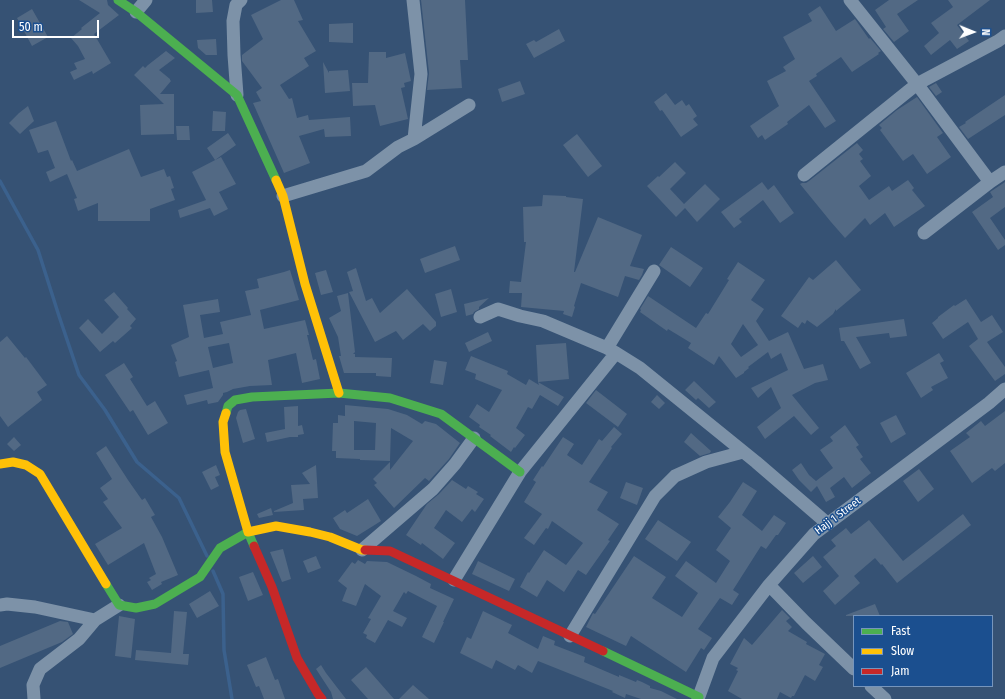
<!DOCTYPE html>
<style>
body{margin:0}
#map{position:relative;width:1005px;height:699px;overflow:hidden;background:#365274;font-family:"Fira Sans Condensed",sans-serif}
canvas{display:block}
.legend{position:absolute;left:853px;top:615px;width:140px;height:72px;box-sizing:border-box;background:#1b4f8f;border:1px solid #7695bc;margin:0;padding:5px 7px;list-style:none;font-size:12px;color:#fff}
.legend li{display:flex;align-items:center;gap:8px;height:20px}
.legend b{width:20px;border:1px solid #7695bc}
.north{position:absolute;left:953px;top:12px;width:40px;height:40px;-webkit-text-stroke:3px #1b4f8f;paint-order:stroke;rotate:91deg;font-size:11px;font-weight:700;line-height:16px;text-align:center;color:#fff}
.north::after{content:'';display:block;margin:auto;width:14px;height:18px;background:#fff;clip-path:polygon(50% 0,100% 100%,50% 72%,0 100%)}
.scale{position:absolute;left:12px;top:20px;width:87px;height:18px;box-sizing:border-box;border:2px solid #fff;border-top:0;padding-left:5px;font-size:12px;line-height:14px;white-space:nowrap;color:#fff;-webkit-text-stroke:3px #1b4f8f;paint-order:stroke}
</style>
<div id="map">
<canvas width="1005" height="699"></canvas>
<ul class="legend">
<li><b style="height:5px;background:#4caf50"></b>Fast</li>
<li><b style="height:5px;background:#ffc107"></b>Slow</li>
<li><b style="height:5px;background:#c62828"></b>Jam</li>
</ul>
<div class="north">N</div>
<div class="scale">50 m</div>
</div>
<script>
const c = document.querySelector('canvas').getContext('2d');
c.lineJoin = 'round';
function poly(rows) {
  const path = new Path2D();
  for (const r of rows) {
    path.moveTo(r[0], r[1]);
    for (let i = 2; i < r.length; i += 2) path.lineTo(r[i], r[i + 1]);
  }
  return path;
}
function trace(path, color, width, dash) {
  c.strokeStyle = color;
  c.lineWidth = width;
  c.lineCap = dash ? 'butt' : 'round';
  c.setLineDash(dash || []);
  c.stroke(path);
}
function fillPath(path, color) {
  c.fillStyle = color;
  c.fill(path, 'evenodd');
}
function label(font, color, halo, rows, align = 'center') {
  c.font = font + ' "Fira Sans Condensed",sans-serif';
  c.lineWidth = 3;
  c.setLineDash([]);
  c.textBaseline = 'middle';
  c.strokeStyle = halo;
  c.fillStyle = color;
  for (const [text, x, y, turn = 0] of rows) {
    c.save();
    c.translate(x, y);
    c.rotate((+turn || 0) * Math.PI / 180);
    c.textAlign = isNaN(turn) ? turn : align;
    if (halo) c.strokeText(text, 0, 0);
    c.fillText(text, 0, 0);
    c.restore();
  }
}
trace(poly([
 [0,181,38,250,59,316,79,375,105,410,137,462,179,498,207,556],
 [213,571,223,594,224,650,232,699]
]), '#3b618d', 3.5);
fillPath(poly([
 [79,0,107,0,108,5,119,15,94,34,111,63,93,74,92,71,74,80,70,72,77,69,74,63,85,59,78,46,71,38,82,29,81,28,100,13],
 [196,0,212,0,213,12,196,13],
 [281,0,294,0,303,20,298,21,316,51,304,58,309,66,280,85,289,99,292,98,297,118,308,115,309,120,350,117,351,136,325,137,324,129,299,136,310,163,284,173,253,103,261,101,256,92,262,88,242,61,242,55,263,39,251,15],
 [421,0,465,0,468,60,460,60,462,88,427,90,429,73],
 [889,0,918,0,897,14,909,31,894,42,883,29,886,27,875,10],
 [948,0,990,0,957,25,969,41,957,49,950,40,931,55,924,46,939,33,931,23,953,7],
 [820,6,836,31,855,19,869,39,870,38,881,51,878,53,879,54,852,72,841,57,816,74,817,76,809,81,836,121,825,128,809,105,787,122,788,124,765,140,762,135,758,138,750,126,779,106,767,81,786,71,783,67,795,59,783,37,812,21,808,14],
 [32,9,48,37,32,46,17,18],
 [353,23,353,43,329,42,329,24],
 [559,29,565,41,534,58,526,44,534,40,536,42],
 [216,39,217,55,206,55,198,48,197,40],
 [166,51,175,58,159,70,170,79,170,80,171,81,160,94,174,94,174,134,141,135,140,105,164,104,134,75,143,66,145,68,148,65],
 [369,52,386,52,386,58,405,53,411,81,404,83,405,87,401,88,408,119,380,126,375,105,353,106,352,83,368,83],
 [323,62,329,73,329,71,348,70,350,91,325,93],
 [520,81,525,94,502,102,498,89],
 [936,83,942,92,936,96,929,87],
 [666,93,675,105,682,100,686,106,689,104,697,116,693,119,698,125,681,137,662,110,660,111,654,102],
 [1005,95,1005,115,968,139,959,127,966,123,965,122],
 [917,97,943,133,937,137,951,157,927,174,913,154,903,161,880,130,882,128,879,125,897,110],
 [28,106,34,121,20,134,9,123,19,113],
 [213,111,226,112,225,131,212,131],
 [56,121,71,161,72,160,77,171,129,149,141,177,164,169,167,177,170,176,174,188,171,189,175,200,150,209,150,221,98,221,98,203,78,211,74,199,77,198,67,174,50,182,46,172,55,168,48,150,38,153,29,130],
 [176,126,189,126,190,140,177,140],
 [228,133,236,145,215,160,207,148],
 [577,134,602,166,588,177,563,145],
 [857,143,863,150,859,154,863,159,860,161,871,176,859,186,869,200,889,186,892,191,908,180,914,188,912,190,925,206,894,227,885,213,870,225,865,218,845,238,831,222,800,184,802,183,806,183,809,181],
 [221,157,236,184,219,192,228,209,214,216,210,208,180,218,178,210,206,200,192,172],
 [675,162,686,173,670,189,684,204,705,184,720,199,697,222,685,208,676,217,647,186,658,176,659,177],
 [762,182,768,190,774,185,794,213,780,223,763,200,739,219,742,222,734,228,721,212],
 [1005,182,1005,207,990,218,1005,240,1005,245,998,250,972,212,993,197,990,192],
 [543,195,566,196,566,197,583,199,574,272,575,272,598,217,642,235,630,266,644,269,642,275,639,280,625,276,618,297,581,283,574,306,575,307,572,317,563,314,564,311,521,307,522,293,509,293,510,281,521,282,526,242,524,242,523,207,542,206],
 [455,246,460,260,425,273,420,259],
 [671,247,703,268,690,287,659,265],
 [836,260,861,290,836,311,836,309,833,314,817,327,807,320,805,324,802,322,798,328,781,316,809,277,813,280],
 [738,262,765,280,751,300,764,309,756,321,769,341,788,332,804,369,823,364,828,380,815,383,792,395,819,428,811,435,794,416,765,439,757,427,781,408,771,387,758,398,751,388,788,370,781,353,771,359,768,352,748,367,749,368,744,372,744,373,736,378,719,356,714,365,688,348,691,343,668,329,667,331,640,312,641,310,640,309,648,296,696,328,706,313,708,314,729,280,727,279],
 [743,324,758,345,741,357,731,344],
 [356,268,366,301,372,298,380,313,407,289,436,322,436,326,430,331,423,324,403,340,396,331,375,342,349,292,353,291,347,272],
 [290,270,299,300,260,310,264,329,305,320,309,335,307,335,313,360,316,359,320,379,302,383,296,353,268,360,272,385,250,386,233,389,227,392,223,393,223,395,218,402,208,404,207,400,187,405,184,395,213,388,209,370,179,377,175,362,177,361,171,345,189,337,183,305,218,299,220,312,200,315,204,338,223,334,220,322,251,315,245,291,259,288,257,279,284,272],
 [229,343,233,363,213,368,208,347],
 [326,270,333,292,321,295,315,273],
 [451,289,457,312,441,317,435,294],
 [114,292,128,308,127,309,136,319,130,326,132,328,115,343,113,341,100,352,79,328,88,319,102,334,119,317,104,300],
 [348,293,355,352,353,354,355,354,355,357,392,358,391,377,376,376,376,373,344,373,339,356,341,356,338,337,329,318,341,311,337,296],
 [489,298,479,307,479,309,474,312,473,314,466,316,464,304],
 [966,299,981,322,992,315,1003,332,987,342,1005,367,1005,374,995,381,969,346,978,339,968,322,943,339,932,323,938,318,938,317,954,305,955,306],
 [904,319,907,336,890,338,889,333,856,337,871,363,860,369,844,341,841,341,839,328],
 [488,332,492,341,469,352,465,343],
 [7,336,25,358,26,357,47,385,37,392,42,400,8,427,0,416,0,342],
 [566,343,569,379,538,382,536,345],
 [939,353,944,361,940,363,948,378,931,387,933,390,921,398,906,373],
 [471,356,508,371,507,374,526,385,529,379,539,385,538,382,564,397,558,406,540,395,532,409,528,407,516,428,525,435,515,448,514,447,511,452,490,436,491,435,479,427,480,425,469,417,477,404,489,412,502,390,475,379,476,374,465,370],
 [434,360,447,362,443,385,430,383],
 [124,363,133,377,130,379,147,406,155,401,168,423,148,435,133,410,130,412,105,375],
 [694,381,716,402,709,408,698,398,696,400,685,390],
 [596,390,627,414,618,427,586,403],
 [657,395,665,403,659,409,651,402],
 [345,405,388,409,407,415,422,424,425,421,436,424,460,443,449,459,429,481,425,478,394,508,374,485,377,483,373,479,390,462,390,470,413,441,391,428,390,461,360,460,360,459,336,458,336,451,332,451,333,423,338,423,338,415,345,416],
 [354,421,376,423,375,450,354,450],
 [298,406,298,426,302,425,304,434,298,435,298,437,290,437,267,442,265,433,285,429,284,407],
 [246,409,255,439,243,443,236,418,238,412,240,410],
 [1005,411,1005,463,995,471,992,468,972,483,950,451,970,437,966,433,981,421,985,426],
 [896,415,906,434,891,443,880,423],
 [845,425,859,445,856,447,863,457,860,459,871,473,852,488,844,477,830,488,835,497,826,502,817,486,811,492,799,480,792,470,801,463,809,475,816,481,833,468,820,450,833,441,830,437],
 [614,427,622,434,611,447,612,448,589,482,608,492,597,510,619,524,608,540,610,541,586,575,578,570,564,592,547,580,537,597,520,587,528,572,529,573,544,550,566,565,583,543,552,521,548,529,546,528,534,545,524,538,542,514,524,502,536,482,533,480,542,466,543,467,563,437,574,444,567,455,582,465,599,439,602,441],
 [691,433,711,451,710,453,700,456,684,442],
 [14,437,21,445,14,451,7,444],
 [106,446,128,480,142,500,145,498,155,515,151,517,162,537,178,575,161,582,162,584,152,590,147,582,151,580,149,578,156,574,144,543,108,565,95,544,122,528,103,502,108,499,100,488,112,479,96,453],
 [216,465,220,475,215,477,219,486,211,490,202,472],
 [316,465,318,498,303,499,304,510,274,512,274,511,293,503,291,485,310,484,302,473],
 [919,469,934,489,918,502,903,481],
 [452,480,466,489,468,486,478,492,476,494,484,499,475,512,472,509,462,522,446,510,434,528,455,543,443,559,422,543,421,545,406,535,427,504,439,494],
 [626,482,643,488,637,505,620,498],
 [743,482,757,491,742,515,762,531,774,515,786,523,778,535,776,535,766,549,761,546,733,590,739,594,732,605,720,598,698,629,712,638,704,650,701,648,686,672,631,636,626,646,586,627,593,613,595,614,634,556,666,577,652,598,682,617,698,593,675,576,686,561,716,583,730,561,716,550,731,528,718,517,730,502],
 [368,499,381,521,357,536,340,529,333,518,345,510,347,513],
 [271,508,273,515,259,518,257,514],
 [963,514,971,525,897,583,882,564,881,565,875,558,854,576,860,583,835,605,823,591,839,576,823,557,836,546,831,540,846,528,851,534,869,520,903,561],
 [658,520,691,542,677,561,645,539],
 [283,549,291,579,282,582,270,552],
 [316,556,321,568,308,573,303,561],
 [813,556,822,567,803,583,794,573],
 [358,560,365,564,367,561,387,562,416,576,431,584,430,588,454,599,443,622,444,622,434,643,422,637,437,606,408,591,406,594,404,592,393,611,407,618,402,627,388,620,375,643,366,638,367,635,363,633,371,619,368,618,381,596,365,584,356,606,342,601,347,588,338,581,352,562,355,564],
 [478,561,515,579,509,591,472,574],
 [253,572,263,595,248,601,239,577],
 [210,591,219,606,197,618,189,604],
 [875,604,880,616,846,616,846,615],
 [782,610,790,618,786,621,792,627,788,631,807,642,806,644,825,654,819,665,823,667,815,681,805,675,794,696,792,696,791,698,780,692,777,699,742,699,728,691,738,671,736,670,738,668,730,664,744,638,752,645],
 [174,611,187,612,183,654,189,654,188,665,135,660,136,650,171,653],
 [483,611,512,625,508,633,538,649,543,636,555,641,554,645,585,657,584,662,619,677,619,675,636,682,637,680,642,682,650,686,650,688,661,691,677,699,641,699,626,694,625,698,612,692,613,691,538,661,532,673,518,665,515,670,496,660,492,669,460,653,467,637,471,639],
 [119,616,135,619,131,658,115,656],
 [60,621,68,622,73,634,62,642,0,668,0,646],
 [266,657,275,680,278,679,285,699,264,699,259,686,256,687,247,665],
 [321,665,326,673,346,699,333,699,331,692,316,669],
 [366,667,394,699,368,699,351,680],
 [413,685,429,699,399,699]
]), '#526984');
trace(poly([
 [850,0,917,84,990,182],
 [136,12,146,0],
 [237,95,234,55,233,21,236,5,241,0],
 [414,139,469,105],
 [804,175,917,84,998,41,1005,36],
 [283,196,366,171,398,147,414,139,421,74,413,0],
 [924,233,990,182,1005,172],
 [480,317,498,309,520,316,543,321,607,348,616,353,640,368,756,462,828,524],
 [607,348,654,271],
 [362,550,433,489,455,464,474,438],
 [454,580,520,472,616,353],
 [769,585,806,623,854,669],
 [0,605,7,604,35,607,95,620],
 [570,636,655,496,675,476,706,462,743,452],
 [871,686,885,699],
 [34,699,33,685,40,669,79,639,95,620,119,605],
 [698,699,713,658,769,585,814,534,989,403,1005,389]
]), '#7d92a8', 13);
trace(poly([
 [118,0,136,12,237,95,276,180],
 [226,413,228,406,235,400,252,397,339,393,390,398,441,414,520,472],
 [106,584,119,605,136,608,155,604,200,577,220,548,248,532,254,546],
 [603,651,699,697]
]), '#4caf50', 9);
trace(poly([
 [276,180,283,196,305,284,339,393],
 [226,413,223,422,225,452,248,532,276,526,310,532,330,537,362,550,365,550],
 [0,464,13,462,26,465,40,474,106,584]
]), '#ffc107', 9);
trace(poly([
 [254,546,272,587,297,658,318,694,322,699],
 [365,550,390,551,603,651]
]), '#c62828', 9);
label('11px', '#fff', '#1b4f8f', [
 ["Hajj 1 Street",838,516,-37]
]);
</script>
